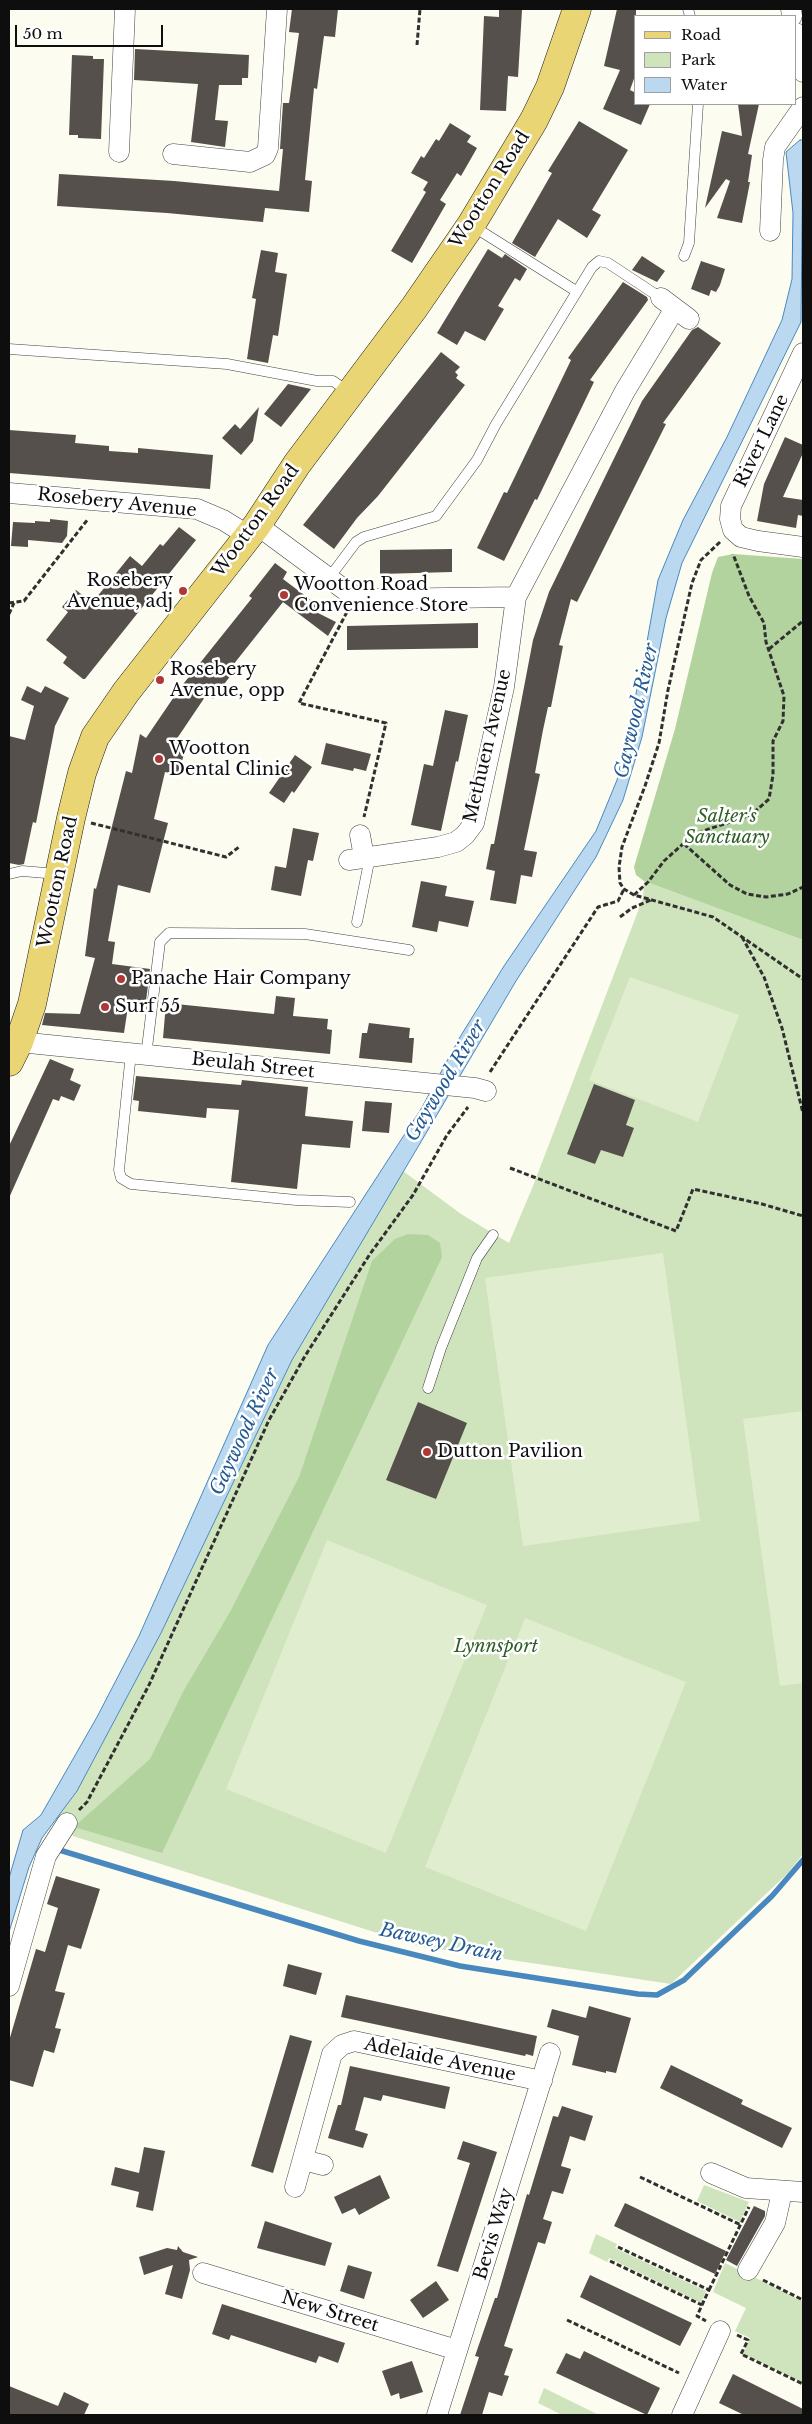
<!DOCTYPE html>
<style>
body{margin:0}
#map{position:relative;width:812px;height:2424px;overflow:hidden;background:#fdfcf0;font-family:"Libre Baskerville",serif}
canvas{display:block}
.frame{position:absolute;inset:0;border:10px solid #0e0e0e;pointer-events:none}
.legend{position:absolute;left:634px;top:15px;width:162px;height:90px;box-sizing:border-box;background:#fff;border:1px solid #9f9f9f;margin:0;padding:6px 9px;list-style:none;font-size:15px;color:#0e0e0e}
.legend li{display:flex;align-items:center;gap:10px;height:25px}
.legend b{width:25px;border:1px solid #9f9f9f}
.scale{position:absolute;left:15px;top:25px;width:148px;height:22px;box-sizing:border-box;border:2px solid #0e0e0e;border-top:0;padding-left:6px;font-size:15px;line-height:18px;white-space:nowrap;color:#0e0e0e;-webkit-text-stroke:4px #fff;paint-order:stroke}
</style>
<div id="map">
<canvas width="812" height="2424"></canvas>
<div class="frame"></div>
<ul class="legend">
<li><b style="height:6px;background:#ead574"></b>Road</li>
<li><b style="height:14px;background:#cfe4bd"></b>Park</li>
<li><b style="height:14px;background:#bad8ef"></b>Water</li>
</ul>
<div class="scale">50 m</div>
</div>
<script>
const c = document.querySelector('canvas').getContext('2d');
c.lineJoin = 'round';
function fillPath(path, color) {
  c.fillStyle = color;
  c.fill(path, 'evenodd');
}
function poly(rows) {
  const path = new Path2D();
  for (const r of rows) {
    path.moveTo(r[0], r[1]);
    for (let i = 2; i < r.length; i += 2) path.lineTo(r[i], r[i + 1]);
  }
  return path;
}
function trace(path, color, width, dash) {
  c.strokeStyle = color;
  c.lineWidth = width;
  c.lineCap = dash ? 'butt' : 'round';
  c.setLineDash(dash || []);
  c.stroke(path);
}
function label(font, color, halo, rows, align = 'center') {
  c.font = font + ' "Libre Baskerville",serif';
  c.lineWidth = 5;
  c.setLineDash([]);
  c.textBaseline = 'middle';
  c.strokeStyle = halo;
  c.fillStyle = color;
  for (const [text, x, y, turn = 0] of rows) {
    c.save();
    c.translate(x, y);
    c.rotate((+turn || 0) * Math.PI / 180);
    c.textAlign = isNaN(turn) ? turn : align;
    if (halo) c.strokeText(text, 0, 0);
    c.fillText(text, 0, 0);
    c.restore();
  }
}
fillPath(poly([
 [644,881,803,940,803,1854,788,1873,671,1984,418,1946,73,1836,57,1818,77,1790,161,1633,292,1360,403,1171,461,1214,509,1243,533,1186,643,898],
 [704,2185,749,2202,740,2222,697,2201],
 [596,2234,617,2244,615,2248,706,2291,701,2303,609,2258,607,2262,589,2253],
 [725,2263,803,2301,803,2383,743,2354,750,2338,735,2331,746,2308,713,2292],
 [544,2388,599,2415,562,2415,538,2403]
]), '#cfe4bd');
fillPath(poly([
 [733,554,803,559,803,940,644,881,636,875,634,867,675,729,712,573,718,557],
 [408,1234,428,1235,440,1243,442,1257,162,1853,74,1827,150,1759,184,1690,230,1612,299,1477,372,1261,395,1239]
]), '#b2d39e');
fillPath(poly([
 [630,977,739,1015,698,1122,589,1080],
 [663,1253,700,1521,523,1546,485,1278],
 [803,1411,803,1683,780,1686,743,1419],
 [327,1540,487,1605,386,1853,226,1789],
 [525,1618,686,1682,586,1931,425,1867]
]), '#e0edce');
const water = poly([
 [800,140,803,140,801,322,682,563,666,618,642,737,623,800,596,857,516,981,292,1360,161,1633,77,1791,42,1838,29,1867,9,1932,9,1878,23,1830,41,1815,97,1717,139,1636,268,1345,421,1109,460,1037,504,966,596,831,617,780,645,653,658,580,683,520,727,437,782,320,792,279,793,213,786,152,800,140]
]);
fillPath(water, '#bad8ef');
trace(water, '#4988bf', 1);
trace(poly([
 [56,1849,359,1941,460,1966,638,1994,657,1995,684,1980,772,1896,803,1860]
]), '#4988bf', 5.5);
fillPath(poly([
 [292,9,338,9,335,37,324,36,317,89,314,88,305,180,312,181,309,212,265,208,263,222,167,213,57,206,59,174,174,181,279,191,283,149,280,149,283,103,289,103,299,33,289,32],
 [499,9,522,10,518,77,508,76,506,111,480,110,484,16,499,17],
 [617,9,636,9,636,73,630,90,636,93,636,104,650,104,641,125,603,109,620,70,604,66],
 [135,49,249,55,248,78,242,78,242,85,219,85,215,120,228,121,225,147,191,142,198,84,134,80],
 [72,55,93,56,93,59,104,59,101,139,78,138,78,135,69,135],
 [738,104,759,104,748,154,752,155,748,182,750,182,742,223,717,218,730,181,726,179,705,208,722,131,742,136],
 [579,121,628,150,592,210,601,215,587,238,558,219,535,257,512,243,552,173,548,171],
 [450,123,471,136,467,142,477,148,461,176,457,173,440,200,446,204,412,263,391,251,426,192,423,190,428,182,411,173,421,156,424,158,436,139,439,141],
 [488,249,502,258,505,254,527,269,520,281,515,278,498,306,504,309,485,341,465,331,457,345,437,333],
 [261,250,278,253,275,272,287,274,278,336,273,335,268,363,247,359,256,299,252,298],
 [642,256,665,271,657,282,632,270],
 [701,261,725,269,720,285,716,292,711,290,709,296,691,289],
 [623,282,647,297,648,300,590,380,594,382,537,500,535,499,504,561,477,548,504,492,507,493,520,466,571,360,568,358],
 [698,327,721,343,663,423,666,424,577,602,571,599,559,645,563,646,551,707,548,707,543,730,535,773,540,774,524,850,537,852,532,877,521,875,516,904,490,900,495,871,486,869,491,844,494,844,533,640,549,592,642,401,692,330],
 [441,352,460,367,455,372,458,375,456,378,465,385,378,496,357,518,334,549,303,525],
 [288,384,311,389,281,427,264,414],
 [259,407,253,441,241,455,222,438,235,424,240,429],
 [9,430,76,435,75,443,109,446,109,451,138,453,138,448,213,455,210,489,9,473],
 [785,437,803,445,803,453,783,497,803,500,803,516,798,515,796,528,757,521,764,484],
 [50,519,68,521,67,536,62,543,28,540,28,547,11,546,13,522,35,523,35,521,50,522],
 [179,527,196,540,85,679,83,679,63,663,67,657,46,640,68,612,62,607,76,590,92,603,130,556,142,566,160,544,163,546],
 [452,549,452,572,380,574,380,550],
 [275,563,287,572,283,579,320,607,316,612,336,622,328,636,283,602,233,665,237,667,213,699,207,694,176,740,183,744,181,752,184,754,178,775,165,772,154,819,168,823,150,893,118,885,108,941,115,942,112,964,150,969,146,1001,129,1000,124,1033,42,1025,45,1013,80,1014,95,958,85,956,94,888,96,889,126,771,132,773,140,734,146,738,180,688,252,598,249,596],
 [478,623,478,648,347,650,347,626],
 [27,686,41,693,45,686,69,698,55,726,36,823,33,822,32,826,24,864,19,865,9,863,9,736,25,740,34,706,21,700],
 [445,710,468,715,458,762,456,761,441,831,411,825,424,764,433,766],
 [326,743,371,754,366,771,354,768,353,771,321,764],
 [295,755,312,767,294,793,292,791,284,803,269,793],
 [293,828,319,833,313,861,308,860,301,896,271,890,275,866,286,868],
 [421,881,447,886,445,896,474,901,468,927,439,921,437,932,412,927],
 [276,996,295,998,293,1016,328,1019,327,1029,332,1030,330,1054,163,1038,166,1003,274,1014],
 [369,1023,410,1028,409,1038,414,1038,412,1063,359,1058,362,1033,367,1033],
 [50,1059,74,1069,70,1080,81,1085,74,1101,61,1096,59,1101,53,1099,9,1198,9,1146],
 [136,1076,241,1085,242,1080,308,1087,305,1116,353,1121,350,1148,302,1144,297,1189,231,1182,239,1110,207,1108,206,1118,138,1111,139,1101,133,1100],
 [594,1084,635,1100,626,1125,634,1128,623,1157,601,1150,595,1164,567,1154],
 [365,1101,392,1103,389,1133,362,1131],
 [418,1402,467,1423,436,1499,386,1480],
 [56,1876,100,1889,81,1949,68,1945,55,1991,65,1993,55,2028,61,2029,54,2053,44,2050,33,2087,9,2080,9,2041,36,1949,45,1952,58,1908,47,1904],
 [288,1964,322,1973,316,1995,283,1986],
 [346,1995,537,2036,533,2056,526,2054,525,2056,341,2017],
 [589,2006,631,2018,616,2073,606,2071,606,2073,572,2065,579,2036,547,2027,552,2009,586,2018],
 [290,2035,312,2041,273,2173,251,2166],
 [671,2065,743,2100,741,2104,792,2128,782,2148,660,2088],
 [350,2066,450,2087,445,2109,383,2095,381,2101,364,2097,355,2130,368,2134,363,2148,328,2138,338,2105,341,2105],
 [562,2106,593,2116,585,2141,570,2136,561,2166,571,2169,563,2194,552,2191,543,2219,552,2222,545,2244,538,2242,504,2346,513,2349,504,2375,509,2376,502,2396,489,2392,482,2415,460,2415,479,2357,475,2356,495,2298,497,2298,527,2194,529,2195,553,2116,558,2117],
 [463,2141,497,2152,458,2272,437,2266,470,2163,457,2159],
 [144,2147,165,2151,153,2211,136,2207,139,2192,111,2185,115,2167,139,2173],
 [380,2175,390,2198,359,2215,355,2208,342,2214,334,2197],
 [625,2203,726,2251,715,2274,614,2226],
 [754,2206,765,2211,765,2216,737,2266,726,2260],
 [265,2221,332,2243,325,2266,257,2248],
 [178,2246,183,2252,198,2257,189,2260,190,2270,182,2299,165,2294,173,2265,144,2275,139,2257,167,2248,177,2250],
 [348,2265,372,2272,364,2299,340,2291],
 [590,2275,692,2323,680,2346,580,2297],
 [436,2281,449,2300,423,2318,410,2300],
 [222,2304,345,2343,338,2363,319,2356,316,2363,231,2335,229,2340,212,2334],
 [584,2351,660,2388,647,2415,556,2373,566,2353,580,2359],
 [412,2361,423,2392,400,2399,399,2393,391,2396,382,2371],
 [733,2374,803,2409,803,2415,744,2415,719,2403],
 [9,2386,58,2406,64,2392,89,2404,84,2415,9,2415]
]), '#55504b');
const lane = poly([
 [688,9,690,16],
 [471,225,576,291],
 [684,256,689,243,690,227,698,104],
 [9,349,227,364,317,381,333,381,349,392],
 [329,578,356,542,364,537,436,516,477,460,496,424,592,267,599,261,608,263,661,298],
 [9,874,22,871,58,874],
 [357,922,370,857],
 [131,1053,119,1170,121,1178,131,1184,296,1200,350,1202],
 [146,1056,160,942,169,933,305,934,409,950],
 [428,1388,441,1348,477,1258,493,1235]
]);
const street = poly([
 [791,9,792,16],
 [796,33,803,72],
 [119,152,125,9],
 [173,154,250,162,265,155,268,148,277,9],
 [770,231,773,160,775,147,803,107],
 [661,298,689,319],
 [803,353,731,506,730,519,733,530,741,537,758,541,803,547],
 [9,493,197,509,223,520,249,536],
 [257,525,349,593,356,596,375,599,516,597],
 [360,835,364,857],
 [349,860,438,847,456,842,465,835,474,823,504,687,516,597,625,391,674,310],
 [19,1042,475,1088,486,1091],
 [9,1986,46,1856,67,1823],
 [303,2160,323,2165],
 [711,2173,746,2188,803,2192],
 [295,2187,332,2054,342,2045,354,2041,542,2081],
 [748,2270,775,2223,780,2201,779,2192],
 [203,2273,457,2350],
 [437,2415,550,2053],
 [682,2415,720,2331]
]);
const primary = poly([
 [9,1062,19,1042,32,1004,71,818,82,773,95,737,126,692,257,525,297,464,414,308,471,225,534,120,550,87,577,9]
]);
trace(lane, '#414141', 11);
trace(street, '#414141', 21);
trace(primary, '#1f1f1f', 29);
trace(poly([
 [417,45,420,9],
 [720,542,701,560,692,583,668,690,659,743,645,786,622,847,619,867,620,883,624,889,634,895,713,917,803,979],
 [9,603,24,601,88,519],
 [347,612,299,703,386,723,364,817],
 [9,614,14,603],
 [769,649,803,621],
 [91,823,226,857,239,847],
 [684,844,730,885,747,894,766,897,788,894,803,887],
 [634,895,648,882,664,861,694,834,751,815,769,799,773,775,773,741,783,721,784,696,766,642,764,623,749,596,733,554],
 [620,917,632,908,651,900],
 [742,937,764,977,782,1028,803,1113],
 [490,1072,598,907,618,901,624,889],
 [510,1168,676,1231,693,1189,762,1204,803,1216],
 [79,1810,87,1802,149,1685,269,1420,305,1356,370,1254,413,1195,447,1135,468,1107],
 [640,2177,741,2225],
 [618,2247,709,2290,702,2305],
 [610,2261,702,2305,697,2316,706,2321],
 [763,2280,803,2300],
 [709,2290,749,2207],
 [567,2320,679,2373],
 [737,2335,748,2340,741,2354,803,2384]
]), '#303030', 3, [5, 2.5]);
trace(lane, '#fff', 10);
trace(street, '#fff', 20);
trace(primary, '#ead574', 28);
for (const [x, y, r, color] of [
 [183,591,5,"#af3735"],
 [284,595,5,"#af3735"],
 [160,680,5,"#af3735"],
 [159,759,5,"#af3735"],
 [121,979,5,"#af3735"],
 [105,1007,5,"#af3735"],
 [427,1452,5,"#af3735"]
]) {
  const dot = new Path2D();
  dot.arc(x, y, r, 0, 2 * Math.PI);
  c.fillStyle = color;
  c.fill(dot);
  trace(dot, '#fff', 2);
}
label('18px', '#0e0e0e', '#fff', [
 ["Wootton Road",490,190,-58],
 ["River Lane",762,441,-64],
 ["Rosebery Avenue",117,503,6],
 ["Wootton Road",256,521,-54],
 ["Methuen Avenue",488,746,-77],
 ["Wootton Road",58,882,-78],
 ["Beulah Street",253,1066,6],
 ["Adelaide Avenue",440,2060,12],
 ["Bevis Way",494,2234,-73],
 ["New Street",330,2312,17]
]);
label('18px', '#0e0e0e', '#fff', [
 ["Rosebery",173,581,"right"],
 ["Avenue, adj",173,602,"right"],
 ["Wootton Road",294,585],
 ["Convenience Store",294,606],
 ["Rosebery",170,670],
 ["Avenue, opp",170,691],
 ["Wootton",169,749],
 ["Dental Clinic",169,770],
 ["Panache Hair Company",131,979],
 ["Surf 55",115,1007],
 ["Dutton Pavilion",437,1452]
], 'left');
label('italic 18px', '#2d5e25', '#fff', [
 ["Salter's",727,817],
 ["Sanctuary",727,838],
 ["Lynnsport",496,1647]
]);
label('italic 19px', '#245b92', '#fff', [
 ["Gaywood River",637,711,-77],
 ["Gaywood River",446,1081,-59],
 ["Gaywood River",245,1432,-65],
 ["Bawsey Drain",441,1943,12]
]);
</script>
